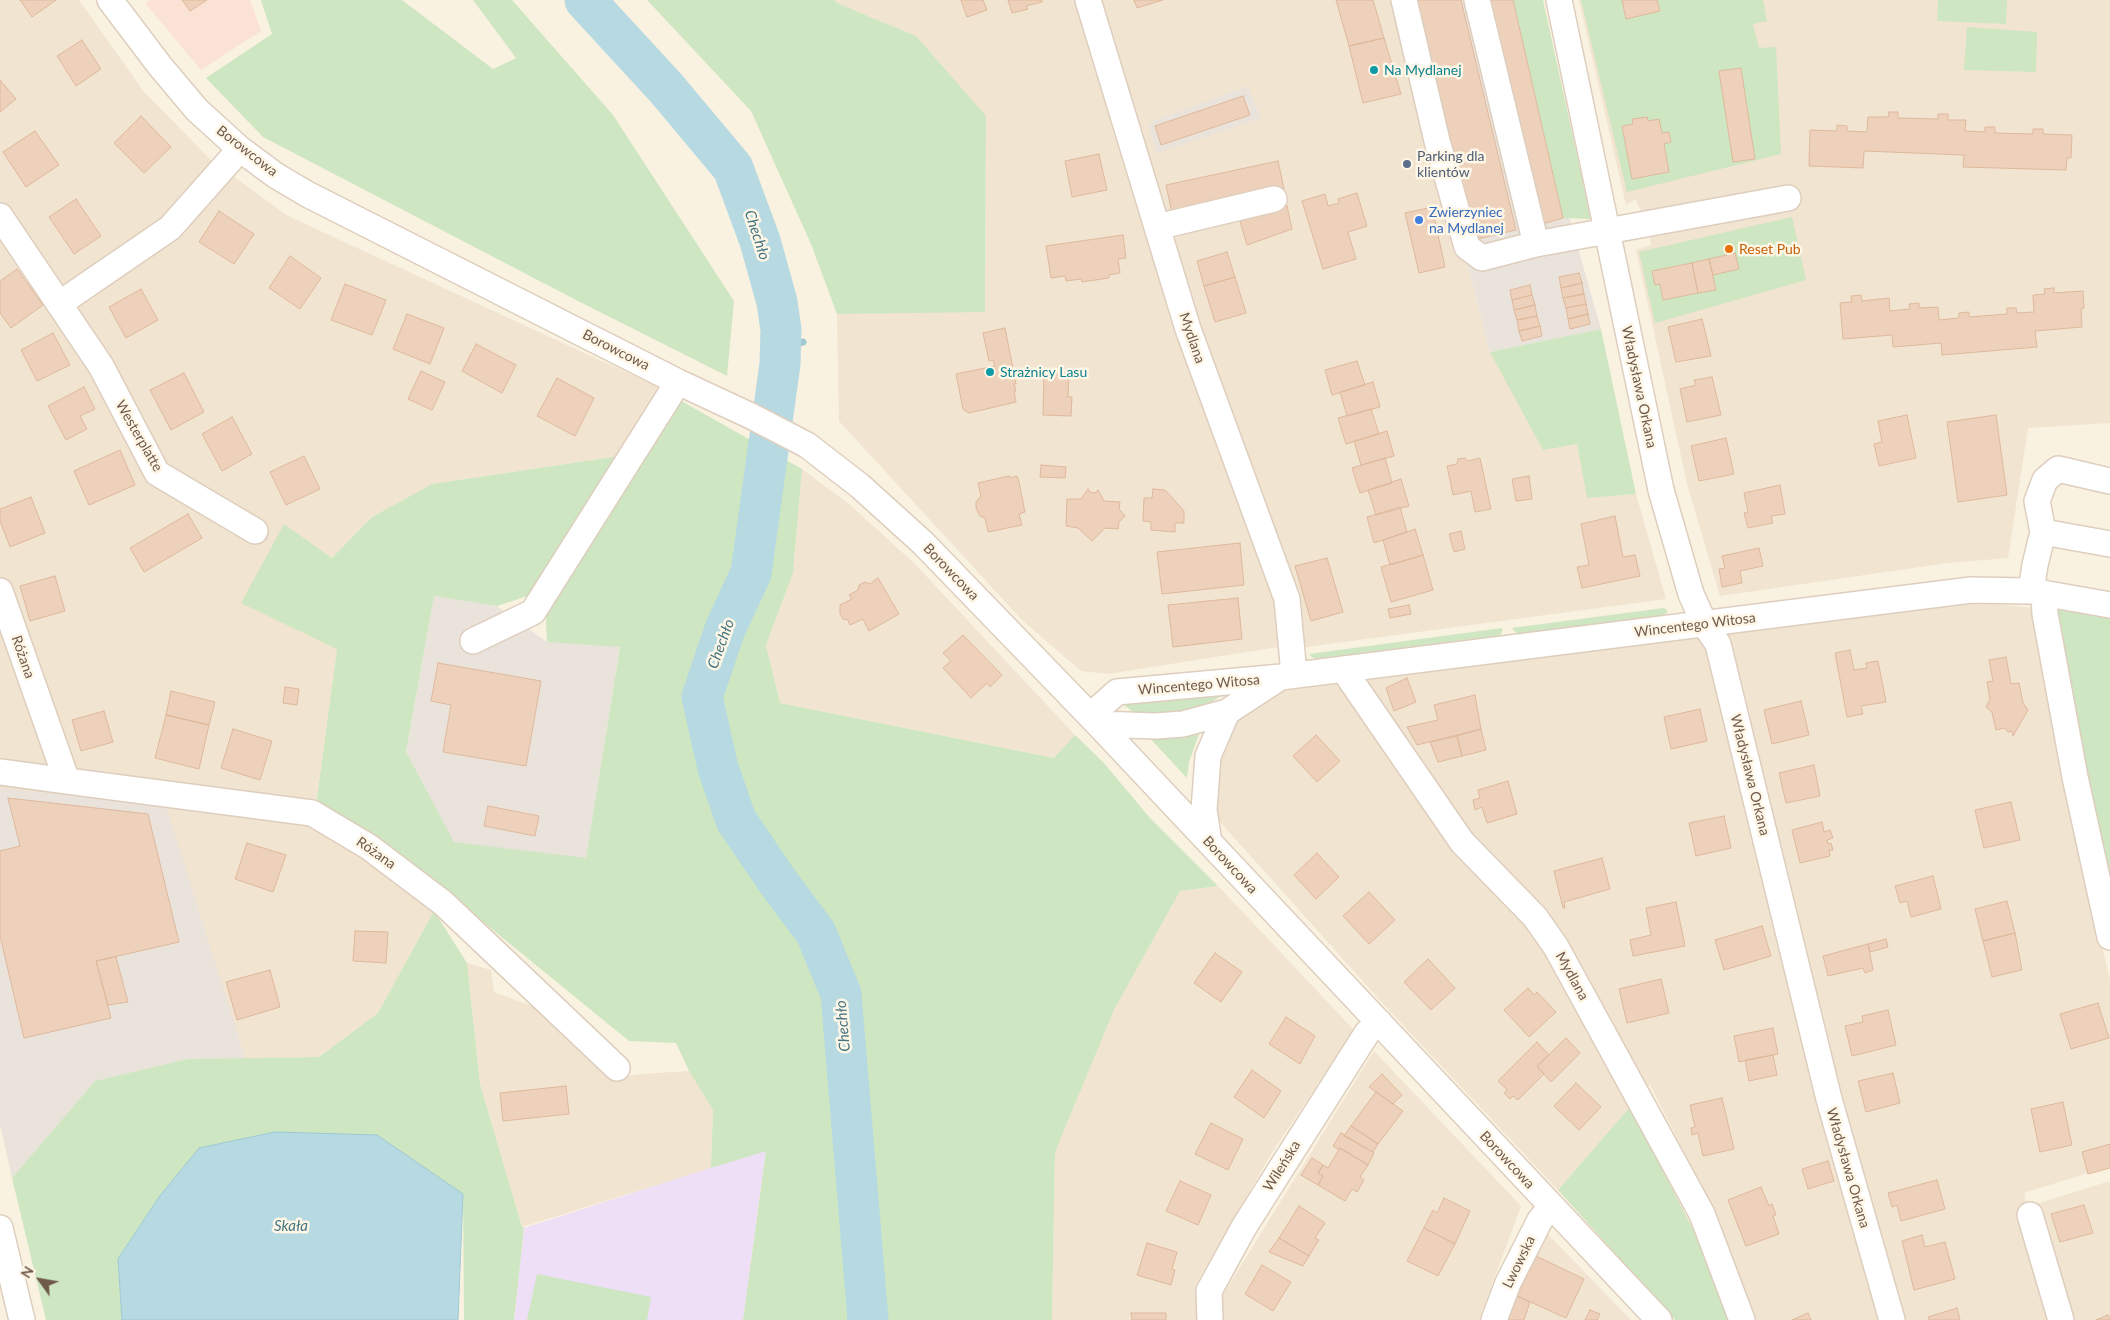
<!DOCTYPE html>
<meta charset="utf-8">
<style>
body{margin:0}
#map{position:relative;width:2110px;height:1320px;overflow:hidden;background:#faf2e1;font-family:Lato,sans-serif}
canvas{display:block}
.north{position:absolute;left:15px;top:1255px;width:50px;height:50px;-webkit-text-stroke:4px #fef6e6;paint-order:stroke;rotate:302deg;font-size:14px;font-weight:700;line-height:20px;text-align:center;color:#6f594a}
.north::after{content:'';display:block;margin:auto;width:18px;height:22px;background:#6f594a;clip-path:polygon(50% 0,100% 100%,50% 72%,0 100%)}
</style>
<div id="map">
<canvas width="2110" height="1320"></canvas>
<div class="north">N</div>
</div>
<script>
const c = document.querySelector('canvas').getContext('2d');
c.lineJoin = 'round';
function fillPath(path, color) {
  c.fillStyle = color;
  c.fill(path, 'evenodd');
}
function poly(rows) {
  const path = new Path2D();
  for (const r of rows) {
    path.moveTo(r[0], r[1]);
    for (let i = 2; i < r.length; i += 2) path.lineTo(r[i], r[i + 1]);
  }
  return path;
}
function trace(path, color, width, dash) {
  c.strokeStyle = color;
  c.lineWidth = width;
  c.lineCap = dash ? 'butt' : 'round';
  c.setLineDash(dash || []);
  c.stroke(path);
}
function label(font, color, halo, rows, align = 'center') {
  c.font = font + ' Lato,sans-serif';
  c.lineWidth = 5;
  c.setLineDash([]);
  c.textBaseline = 'middle';
  c.strokeStyle = halo;
  c.fillStyle = color;
  for (const [text, x, y, turn = 0] of rows) {
    c.save();
    c.translate(x, y);
    c.rotate((+turn || 0) * Math.PI / 180);
    c.textAlign = isNaN(turn) ? turn : align;
    if (halo) c.strokeText(text, 0, 0);
    c.fillText(text, 0, 0);
    c.restore();
  }
}
fillPath(poly([
 [0,0,79,0,144,92,211,160,288,216,658,387,620,456,432,484,372,517,332,558,283,524,337,649,316,805,364,857,434,911,378,1013,319,1057,188,1059,95,1081,12,1178,0,1124],
 [835,0,1075,0,1176,333,1276,603,1278,647,1108,674,1081,671,1022,620,839,421,837,314,985,311,986,117,916,36,837,3],
 [1096,0,1400,0,1490,352,1577,444,1587,498,1636,494,1666,599,1306,647,1294,596,1195,326],
 [1579,0,2110,0,2110,423,2028,428,2008,558,1948,563,1720,596,1687,484,1636,250,1651,245,1650,237,1636,199,1626,205],
 [802,469,849,504,914,563,1075,735,1055,758,780,703,766,645,793,573],
 [1967,601,2034,608,2064,778,2110,980,2110,1166,2024,1193,2050,1320,1753,1320,1710,1203,1650,1085,1558,1190,1386,1007,1212,813,1216,755,1227,730,1270,693],
 [1218,886,1354,1030,1271,1154,1196,1284,1196,1320,1052,1320,1055,1152,1114,1010,1180,891],
 [467,963,491,970,494,992,543,1010,604,1064,608,1079,642,1074,689,1071,713,1110,711,1168,522,1227,480,1084],
 [1374,1051,1521,1206,1479,1320,1223,1320,1222,1296],
 [2110,1181,2110,1320,2065,1320,2033,1205],
 [1536,1222,1631,1320,1508,1320]
]), '#f1e4d0');
fillPath(poly([
 [150,0,250,0,261,31,201,70,145,3]
]), '#fae2d5');
fillPath(poly([
 [1400,0,1526,0,1569,216,1601,329,1490,352],
 [1248,86,1261,118,1157,153,1148,123],
 [434,596,497,606,547,642,620,646,586,859,454,843,406,753],
 [0,788,166,806,245,1058,188,1059,95,1081,12,1178,0,1124]
]), '#e9e3dc');
fillPath(poly([
 [766,1150,743,1320,514,1320,524,1228]
]), '#eedef6');
fillPath(poly([
 [261,0,402,0,493,69,516,58,473,0,512,0,613,115,734,301,727,376,578,301,263,137,206,78,272,34],
 [647,0,835,0,837,3,916,36,986,116,985,312,837,314,811,244,751,111],
 [1513,0,1543,0,1591,219,1563,218],
 [1581,0,1763,0,1767,21,1753,24,1759,48,1776,47,1781,154,1627,192],
 [1938,0,2007,0,2006,24,1937,21],
 [1967,27,2037,32,2036,72,1964,70],
 [1792,217,1806,280,1655,323,1639,252],
 [1601,329,1636,494,1587,498,1577,444,1543,450,1490,352],
 [676,398,802,469,793,573,766,645,780,703,1054,758,1075,735,1103,762,1150,818,1218,886,1180,891,1114,1010,1055,1152,1052,1320,743,1320,766,1151,711,1168,713,1110,689,1071,676,1043,629,1041,439,886,316,805,337,649,241,603,284,524,332,558,372,517,432,484,620,456,540,592,497,606,434,596,406,752,454,842,586,858,620,647,547,642,545,601],
 [1664,608,1667,610,1667,613,1661,616,1518,635,1512,628],
 [2052,609,2110,617,2110,898],
 [1502,628,1502,632,1499,638,1322,660,1313,658,1309,654],
 [1227,692,1210,703,1179,716,1147,715,1132,711,1120,702],
 [1202,726,1189,762,1187,778,1144,732],
 [434,911,467,963,480,1084,522,1227,524,1228,514,1320,464,1320,463,1194,199,1149,159,1197,118,1259,122,1320,46,1320,12,1178,95,1081,188,1059,319,1057,378,1013],
 [1630,1107,1714,1270,1730,1320,1675,1320,1558,1190],
 [537,1274,651,1297,647,1320,527,1320]
]), '#cee6c1');
const water = poly([
 [275,1132,377,1135,463,1194,458,1320,122,1320,118,1259,159,1197,199,1148,275,1132]
]);
fillPath(water, '#b7dae2');
trace(water, '#9ec9d3', 1);
trace(poly([
 [780,349,803,342]
]), '#9ec9d3', 7);
trace(poly([
 [585,0,666,88,733,168,760,241,777,302,781,330,780,364,751,573,725,629,702,697,718,768,736,820,778,882,816,933,841,994,868,1320]
]), '#b7dae2', 41);
const building = poly([
 [20,0,56,0,32,17,20,0],
 [182,0,207,0,190,11,182,0],
 [961,0,983,0,987,10,967,17,961,0],
 [1008,0,1042,0,1042,2,1026,6,1028,9,1012,13,1008,0],
 [1134,0,1163,0,1137,8,1134,0],
 [1336,0,1373,0,1384,38,1349,46,1336,0],
 [1417,0,1461,0,1516,230,1474,240,1417,0],
 [1488,0,1513,0,1563,218,1539,225,1488,0],
 [1622,0,1657,0,1660,11,1626,19,1622,0],
 [1384,38,1401,94,1363,103,1349,46,1384,38],
 [82,40,101,69,76,86,57,56,82,40],
 [1741,68,1755,159,1733,162,1719,71,1741,68],
 [0,80,16,99,0,112,0,80],
 [1243,96,1250,115,1161,145,1155,126,1243,96],
 [1889,112,1898,112,1898,118,1938,119,1938,114,1948,114,1948,120,1966,120,1965,131,1985,132,1985,127,1995,127,1995,133,2033,134,2033,129,2043,129,2043,134,2072,135,2071,158,2067,158,2066,170,1963,167,1964,155,1864,151,1863,168,1809,166,1810,130,1837,131,1837,125,1847,126,1847,131,1867,132,1868,117,1888,117,1889,112],
 [141,116,171,147,144,173,114,143,141,116],
 [1647,117,1648,121,1659,119,1662,133,1669,132,1671,142,1664,144,1669,172,1632,179,1622,126,1633,124,1632,119,1647,117],
 [35,131,59,165,26,187,3,152,35,131],
 [1099,154,1107,190,1072,197,1065,161,1099,154],
 [1278,161,1284,189,1172,213,1166,185,1278,161],
 [1357,193,1367,226,1348,232,1356,259,1323,269,1302,201,1325,194,1328,206,1339,203,1338,199,1357,193],
 [76,199,101,236,74,254,49,217,76,199],
 [1287,206,1292,229,1247,245,1239,218,1287,206],
 [1432,207,1445,267,1419,273,1405,213,1432,207],
 [219,211,254,234,234,264,199,242,219,211],
 [1123,235,1126,258,1118,259,1120,273,1109,275,1109,278,1082,282,1081,279,1066,281,1065,276,1051,278,1046,246,1123,235],
 [1227,252,1235,277,1204,286,1197,261,1227,252],
 [1735,253,1739,269,1713,275,1709,259,1735,253],
 [290,256,321,278,300,309,269,288,290,256],
 [1709,259,1716,290,1698,293,1692,263,1709,259],
 [1692,263,1698,293,1663,300,1660,284,1655,285,1652,271,1692,263],
 [17,269,43,305,11,328,0,313,0,281,17,269],
 [1579,273,1582,283,1561,288,1559,277,1579,273],
 [1235,277,1246,313,1215,322,1204,286,1235,277],
 [1582,283,1584,294,1563,298,1561,288,1582,283],
 [345,284,386,300,372,335,331,320,345,284],
 [1530,285,1532,295,1512,300,1510,290,1530,285],
 [2054,288,2054,293,2083,291,2084,308,2081,309,2082,327,2035,331,2037,347,1942,355,1941,343,1893,347,1892,335,1843,339,1840,303,1852,302,1851,296,1861,295,1862,301,1889,298,1890,311,1910,309,1909,304,1919,303,1919,308,1938,307,1939,320,1959,318,1959,313,1969,312,1969,317,2007,314,2007,308,2016,308,2017,313,2034,312,2033,295,2045,294,2044,289,2054,288],
 [141,289,158,320,126,338,109,307,141,289],
 [1584,294,1586,304,1566,308,1563,298,1584,294],
 [1532,295,1535,305,1514,310,1512,300,1532,295],
 [1586,304,1588,314,1568,319,1566,308,1586,304],
 [1535,305,1537,316,1517,320,1514,310,1535,305],
 [407,314,444,328,430,364,393,349,407,314],
 [1588,314,1590,324,1570,329,1568,319,1588,314],
 [1537,316,1540,326,1519,331,1517,320,1537,316],
 [1702,319,1711,356,1676,362,1668,327,1702,319],
 [1540,326,1542,336,1522,341,1519,331,1540,326],
 [1005,328,1016,384,1014,384,1016,391,1014,391,1016,402,969,413,963,409,956,374,995,366,993,360,989,361,983,333,1005,328],
 [53,333,70,365,37,381,21,350,53,333],
 [476,344,516,365,502,393,462,371,476,344],
 [1357,361,1365,385,1332,395,1325,370,1357,361],
 [421,371,445,382,432,410,408,399,421,371],
 [184,373,204,412,171,430,150,390,184,373],
 [1044,373,1069,373,1068,397,1072,397,1071,416,1043,415,1044,373],
 [1712,377,1721,415,1687,422,1680,389,1696,385,1694,380,1712,377],
 [557,378,594,398,575,436,537,416,557,378],
 [1373,382,1380,407,1347,416,1340,392,1373,382],
 [84,387,95,409,80,416,87,429,66,440,48,406,84,387],
 [1371,409,1379,434,1346,444,1338,418,1371,409],
 [1907,415,1916,458,1879,466,1874,444,1882,442,1878,421,1907,415],
 [1996,415,2007,495,1958,502,1947,422,1996,415],
 [232,417,252,454,222,471,202,434,232,417],
 [1387,431,1394,456,1361,465,1354,441,1387,431],
 [1726,438,1734,474,1699,481,1691,446,1726,438],
 [120,450,135,485,89,505,74,471,120,450],
 [304,456,320,489,286,505,270,472,304,456],
 [1385,458,1392,483,1360,493,1352,468,1385,458],
 [1465,458,1468,461,1480,458,1491,509,1475,512,1471,491,1453,495,1447,466,1457,464,1458,459,1465,458],
 [1041,465,1066,467,1065,478,1040,477,1041,465],
 [1009,476,1010,478,1017,476,1019,482,1025,512,1019,514,1022,525,988,532,985,518,980,516,976,508,976,502,981,496,978,483,1009,476],
 [1529,476,1532,499,1516,501,1512,479,1529,476],
 [1401,479,1409,506,1376,515,1368,490,1401,479],
 [1780,485,1785,514,1771,516,1773,523,1748,528,1744,513,1748,512,1744,493,1780,485],
 [1088,489,1090,492,1095,493,1098,490,1104,501,1120,502,1119,509,1125,516,1119,522,1118,529,1105,528,1092,541,1078,528,1066,526,1067,499,1081,499,1088,489],
 [1153,489,1165,490,1184,511,1184,523,1175,523,1175,532,1151,530,1151,522,1143,521,1144,498,1152,498,1153,489],
 [31,497,45,533,10,547,0,521,0,509,31,497],
 [1400,507,1407,532,1374,543,1367,517,1400,507],
 [188,514,202,538,144,572,130,548,188,514],
 [1615,516,1623,557,1635,555,1640,576,1582,588,1577,567,1589,565,1581,524,1615,516],
 [1415,529,1423,555,1390,565,1383,540,1415,529],
 [1461,531,1465,549,1454,552,1449,534,1461,531],
 [1240,543,1244,585,1162,594,1157,552,1240,543],
 [1759,548,1763,566,1740,571,1742,583,1722,587,1719,569,1725,568,1722,556,1759,548],
 [1423,555,1433,590,1391,602,1381,567,1423,555],
 [1327,558,1343,612,1311,621,1295,566,1327,558],
 [55,576,65,611,30,621,20,586,55,576],
 [878,578,899,614,869,631,863,619,850,625,848,620,843,619,840,614,840,605,852,599,849,595,858,590,859,585,865,582,870,584,878,578],
 [1238,598,1242,639,1173,647,1168,605,1238,598],
 [1409,605,1411,614,1390,618,1388,609,1409,605],
 [963,635,1002,675,990,687,987,683,971,698,943,668,951,661,943,653,963,635],
 [1850,650,1854,670,1867,668,1866,663,1878,661,1886,702,1861,706,1863,714,1847,717,1835,653,1850,650],
 [2006,657,2011,684,2019,683,2023,703,2028,710,2013,736,2012,731,2008,732,2005,728,1996,730,1992,712,1986,707,1990,699,1987,682,1993,681,1989,660,2006,657],
 [438,663,541,681,526,766,443,752,451,705,431,701,438,663],
 [1407,678,1416,702,1394,711,1386,688,1407,678],
 [285,687,299,689,297,705,283,703,285,687],
 [171,691,215,702,209,725,166,715,171,691],
 [1475,695,1481,729,1417,745,1407,727,1438,720,1434,705,1475,695],
 [1801,701,1809,735,1772,744,1764,710,1801,701],
 [1700,709,1707,741,1671,749,1664,717,1700,709],
 [104,711,113,742,81,751,72,720,104,711],
 [166,715,209,725,199,769,155,758,166,715],
 [233,729,272,741,260,780,221,768,233,729],
 [1481,729,1486,750,1462,756,1457,736,1481,729],
 [1316,735,1340,761,1317,782,1293,756,1316,735],
 [1457,736,1462,756,1438,762,1430,742,1457,736],
 [1814,765,1820,796,1786,803,1779,773,1814,765],
 [1508,781,1517,814,1487,823,1482,807,1475,810,1473,800,1480,798,1478,790,1508,781],
 [8,798,148,814,179,942,96,961,111,1018,24,1038,0,936,0,851,20,846,8,798],
 [2011,802,2020,840,1984,848,1975,810,2011,802],
 [488,806,539,816,535,836,484,826,488,806],
 [1724,816,1731,848,1696,856,1689,823,1724,816],
 [1822,822,1824,832,1830,830,1833,838,1827,840,1828,844,1831,843,1833,850,1829,850,1830,856,1800,863,1792,830,1822,822],
 [247,843,286,855,273,892,235,879,247,843],
 [1317,853,1339,877,1316,899,1294,875,1317,853],
 [1602,858,1610,889,1564,902,1565,908,1563,908,1554,871,1602,858],
 [1933,876,1941,909,1911,917,1907,901,1900,903,1895,886,1933,876],
 [1369,892,1395,920,1369,944,1343,916,1369,892],
 [2007,901,2015,933,1983,941,1975,909,2007,901],
 [1676,902,1685,946,1633,956,1630,940,1651,935,1646,908,1676,902],
 [1762,926,1771,956,1724,970,1715,940,1762,926],
 [355,931,388,932,386,963,353,961,355,931],
 [2015,933,2022,970,1992,977,1983,941,2015,933],
 [1886,939,1888,947,1870,952,1868,944,1886,939],
 [1868,944,1873,970,1865,973,1863,968,1828,976,1823,956,1868,944],
 [1215,953,1242,972,1221,1002,1194,983,1215,953],
 [116,957,128,1002,108,1005,96,961,116,957],
 [1428,959,1455,988,1431,1010,1404,982,1428,959],
 [270,970,280,1007,237,1020,226,982,270,970],
 [1661,979,1669,1013,1627,1023,1619,989,1661,979],
 [1528,988,1534,995,1537,992,1556,1012,1529,1037,1504,1010,1528,988],
 [2098,1003,2109,1038,2071,1049,2060,1014,2098,1003],
 [1888,1010,1896,1045,1852,1056,1845,1026,1863,1022,1862,1016,1888,1010],
 [1286,1017,1315,1036,1300,1064,1269,1044,1286,1017],
 [1773,1028,1778,1054,1739,1062,1734,1036,1773,1028],
 [1566,1038,1580,1053,1551,1082,1537,1066,1566,1038],
 [1537,1042,1549,1055,1537,1066,1544,1074,1518,1100,1513,1096,1510,1099,1504,1093,1507,1090,1498,1081,1537,1042],
 [1773,1055,1777,1075,1749,1081,1745,1060,1773,1055],
 [1252,1070,1281,1091,1264,1118,1234,1097,1252,1070],
 [1893,1073,1900,1103,1866,1112,1858,1081,1893,1073],
 [1382,1074,1402,1095,1393,1104,1369,1087,1382,1074],
 [1576,1083,1601,1107,1579,1130,1554,1106,1576,1083],
 [566,1086,569,1114,503,1121,500,1093,566,1086],
 [1376,1092,1403,1111,1378,1144,1351,1126,1376,1092],
 [1722,1098,1734,1149,1703,1156,1698,1133,1692,1135,1691,1128,1695,1127,1690,1105,1722,1098],
 [2063,1102,2072,1145,2040,1152,2031,1109,2063,1102],
 [1211,1123,1243,1139,1228,1170,1195,1154,1211,1123],
 [1351,1126,1378,1144,1373,1152,1344,1136,1351,1126],
 [1341,1133,1374,1153,1368,1165,1340,1148,1339,1150,1333,1146,1341,1133],
 [2110,1144,2110,1168,2088,1174,2082,1152,2110,1144],
 [1340,1148,1368,1165,1360,1177,1364,1180,1357,1192,1352,1189,1345,1201,1318,1185,1323,1176,1318,1173,1323,1165,1328,1168,1340,1148],
 [1312,1158,1323,1165,1318,1173,1323,1176,1318,1185,1301,1175,1312,1158],
 [1828,1161,1834,1181,1808,1189,1802,1169,1828,1161],
 [1937,1180,1945,1209,1901,1221,1897,1205,1892,1207,1888,1193,1937,1180],
 [1180,1181,1211,1195,1198,1225,1166,1211,1180,1181],
 [1761,1187,1769,1206,1772,1204,1776,1215,1773,1216,1779,1234,1746,1246,1728,1200,1761,1187],
 [1444,1198,1470,1211,1455,1244,1424,1228,1433,1210,1437,1213,1444,1198],
 [2084,1205,2093,1233,2060,1242,2051,1214,2084,1205],
 [1299,1206,1325,1223,1315,1238,1319,1240,1309,1256,1279,1238,1299,1206],
 [1424,1228,1455,1244,1438,1276,1407,1261,1424,1228],
 [1922,1235,1925,1247,1945,1242,1955,1279,1914,1290,1902,1241,1922,1235],
 [1279,1238,1309,1256,1303,1266,1269,1252,1279,1238],
 [1147,1243,1177,1252,1172,1269,1175,1270,1171,1285,1137,1275,1147,1243],
 [1536,1256,1584,1279,1566,1318,1517,1296,1536,1256],
 [1262,1265,1291,1282,1273,1311,1245,1294,1262,1265],
 [1517,1296,1530,1302,1524,1320,1508,1320,1517,1296],
 [1957,1308,1960,1320,1929,1320,1928,1317,1957,1308],
 [1590,1310,1600,1314,1597,1320,1585,1320,1590,1310],
 [1131,1313,1166,1313,1166,1320,1132,1320,1131,1313],
 [1808,1313,1811,1320,1792,1320,1808,1313],
 [2108,1315,2110,1320,2096,1320,2108,1315]
]);
fillPath(building, '#eed1ba');
trace(building, '#dfb99c', 1);
const minor = poly([
 [110,0,160,66,197,110,240,149,275,175,307,194,678,382,751,416,807,445,860,486,923,543,1098,724,1659,1320],
 [1088,0,1188,329,1287,599,1294,674],
 [1404,0,1437,141,1467,247,1482,258,1536,244,1788,198],
 [1477,0,1536,244],
 [1559,0,1661,490,1691,594,1705,625,1718,644,1829,1099,1892,1320],
 [0,216,101,366,157,473,255,531],
 [1157,227,1274,199],
 [59,304,170,228,240,149],
 [2043,532,2037,501,2045,480,2058,469,2110,481],
 [0,591,67,781,0,772],
 [2031,591,2035,565,2043,532,2110,544],
 [2044,593,2045,614,2075,777,2110,937],
 [473,641,533,612,678,382],
 [1343,669,1462,842,1535,917,1556,947,1702,1214,1742,1320],
 [1090,716,1117,692,1281,677,1971,590,2031,591,2110,605],
 [1098,724,1156,726,1183,724,1227,712,1276,680],
 [67,781,312,813,369,847,443,903,617,1068],
 [1209,842,1204,810,1208,756,1227,712],
 [2030,1215,2061,1320],
 [0,1228,22,1320],
 [1210,1320,1209,1291,1244,1227,1367,1033,1379,1022],
 [1494,1320,1508,1283,1540,1220,1551,1207]
]);
trace(minor, '#decebe', 28);
trace(minor, '#fff', 25);
for (const [x, y, r, color] of [
 [1374,70,5,"#0f9aa8"],
 [1407,164,5,"#5c6f8a"],
 [1419,220,5,"#3f7fe0"],
 [1729,249,5,"#e8710a"],
 [990,372,5,"#0f9aa8"]
]) {
  const dot = new Path2D();
  dot.arc(x, y, r, 0, 2 * Math.PI);
  c.fillStyle = color;
  c.fill(dot);
  trace(dot, '#fef6e6', 2);
}
label('14px', '#0d838f', '#fef6e6', [
 ["Na Mydlanej",1384,70],
 ["Strażnicy Lasu",1000,372]
], 'left');
label('14px', '#6f594a', '#fef6e6', [
 ["Borowcowa",247,151,38],
 ["Mydlana",1192,338,71],
 ["Borowcowa",616,350,27],
 ["Władysława Orkana",1639,387,78],
 ["Westerplatte",139,436,60],
 ["Borowcowa",951,572,46],
 ["Wincentego Witosa",1695,625,-7],
 ["Różana",23,657,71],
 ["Wincentego Witosa",1199,685,-5],
 ["Władysława Orkana",1750,775,76],
 ["Różana",376,853,35],
 ["Borowcowa",1230,865,47],
 ["Mydlana",1572,976,61],
 ["Borowcowa",1507,1160,47],
 ["Wileńska",1282,1166,-58],
 ["Władysława Orkana",1848,1168,74],
 ["Lwowska",1519,1262,-64]
]);
label('14px', '#4e5e75', '#fef6e6', [
 ["Parking dla",1417,156],
 ["klientów",1417,172]
], 'left');
label('14px', '#366cbe', '#fef6e6', [
 ["Zwierzyniec",1429,212],
 ["na Mydlanej",1429,228]
], 'left');
label('14px', '#c56008', '#fef6e6', [
 ["Reset Pub",1739,249]
], 'left');
label('italic 15px', '#457582', '#fef6e6', [
 ["Chechło",757,235,72],
 ["Chechło",721,644,-70],
 ["Chechło",843,1026,-95],
 ["Skała",291,1226]
]);
</script>
